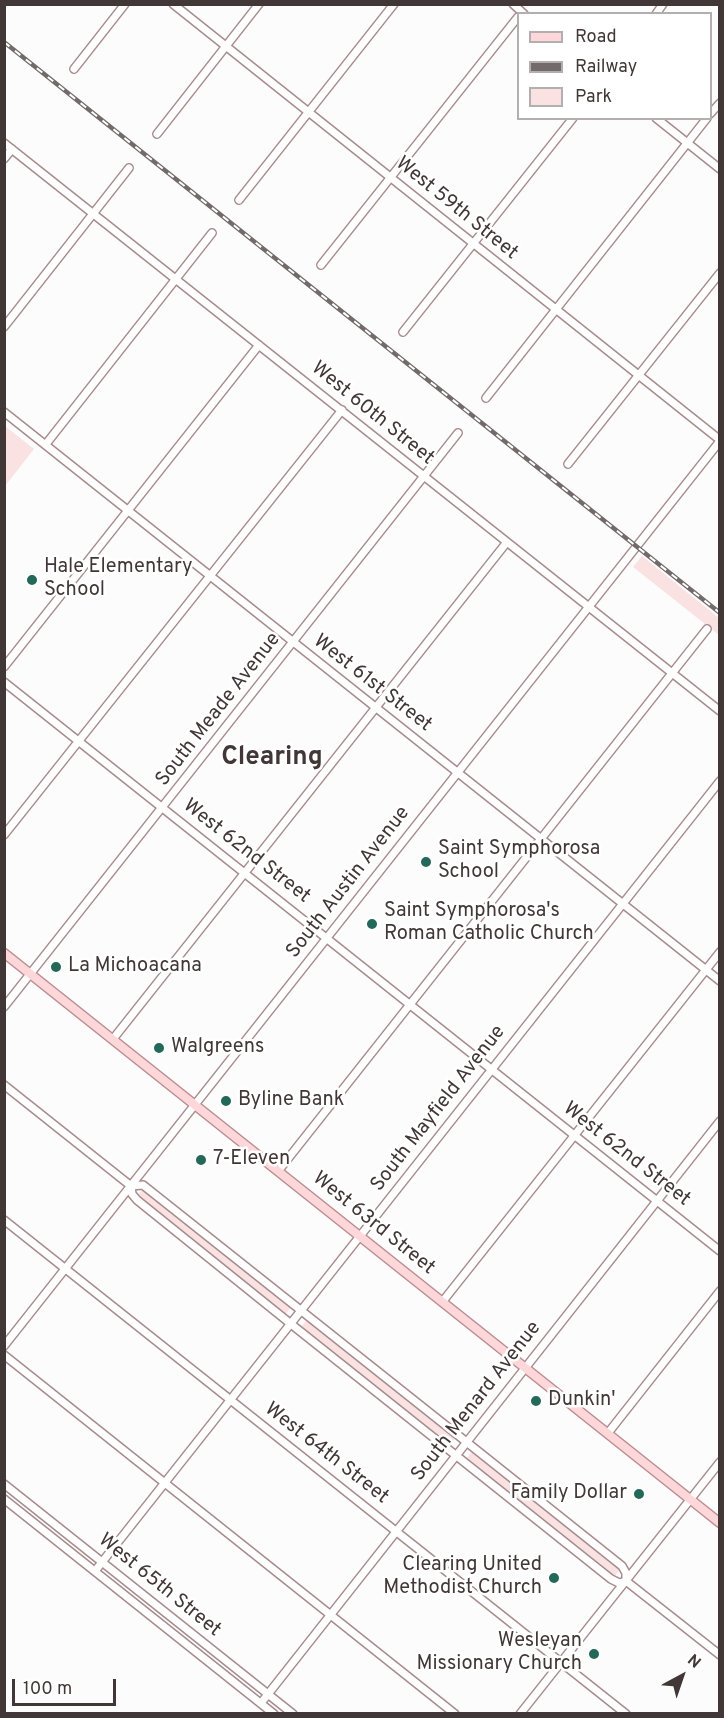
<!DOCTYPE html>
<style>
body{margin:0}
#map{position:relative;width:724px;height:1718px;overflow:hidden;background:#fbfcfb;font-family:Overpass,sans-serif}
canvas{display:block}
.frame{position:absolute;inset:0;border:6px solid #423737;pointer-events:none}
.legend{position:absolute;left:517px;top:12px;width:195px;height:108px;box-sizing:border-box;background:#fff;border:2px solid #b3afaf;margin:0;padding:8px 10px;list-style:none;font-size:18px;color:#423737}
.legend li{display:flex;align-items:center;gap:12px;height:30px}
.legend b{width:30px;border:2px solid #b3afaf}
.north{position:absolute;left:652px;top:1646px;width:60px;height:60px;-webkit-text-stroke:4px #fff;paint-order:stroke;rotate:40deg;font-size:16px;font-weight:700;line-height:24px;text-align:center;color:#423737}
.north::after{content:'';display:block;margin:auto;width:21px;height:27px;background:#423737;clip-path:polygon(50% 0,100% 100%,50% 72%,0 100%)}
.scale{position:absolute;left:12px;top:1679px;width:104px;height:27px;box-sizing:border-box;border:3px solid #423737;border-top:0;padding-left:8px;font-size:18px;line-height:21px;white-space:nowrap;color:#423737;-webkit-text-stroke:4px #fff;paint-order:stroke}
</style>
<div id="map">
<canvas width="724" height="1718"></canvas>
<div class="frame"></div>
<ul class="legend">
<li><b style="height:8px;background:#fed7da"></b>Road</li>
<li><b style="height:8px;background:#736b6b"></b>Railway</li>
<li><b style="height:16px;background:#fae1e2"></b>Park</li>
</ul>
<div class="north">N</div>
<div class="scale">100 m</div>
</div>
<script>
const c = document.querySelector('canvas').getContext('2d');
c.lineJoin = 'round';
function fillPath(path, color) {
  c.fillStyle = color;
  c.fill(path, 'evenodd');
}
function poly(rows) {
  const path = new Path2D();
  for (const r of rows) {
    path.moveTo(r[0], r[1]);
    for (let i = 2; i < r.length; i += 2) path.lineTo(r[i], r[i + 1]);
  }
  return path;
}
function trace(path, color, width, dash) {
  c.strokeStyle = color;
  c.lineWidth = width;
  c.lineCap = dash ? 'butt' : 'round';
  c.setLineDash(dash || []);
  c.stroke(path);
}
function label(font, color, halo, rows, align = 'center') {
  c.font = font + ' Overpass,sans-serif';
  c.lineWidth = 5;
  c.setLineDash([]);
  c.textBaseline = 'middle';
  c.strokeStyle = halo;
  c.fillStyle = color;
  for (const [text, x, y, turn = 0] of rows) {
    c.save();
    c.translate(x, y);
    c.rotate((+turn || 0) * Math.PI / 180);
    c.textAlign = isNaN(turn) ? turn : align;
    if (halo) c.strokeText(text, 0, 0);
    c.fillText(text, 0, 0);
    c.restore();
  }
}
fillPath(poly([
 [5,426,34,449,5,486],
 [642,556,719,618,719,635,633,567],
 [143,1189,291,1307,286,1314,137,1196],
 [308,1319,456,1437,450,1445,301,1327],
 [473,1450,621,1568,615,1576,467,1458]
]), '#fae1e2');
const minor = poly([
 [173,4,720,440],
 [513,4,524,14],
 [656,14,663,4],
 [74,69,125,4],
 [710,114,720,103],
 [656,118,720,169],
 [157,134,259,4],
 [4,143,720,711],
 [4,159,12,149],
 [239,200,394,4],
 [321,265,518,17],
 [4,327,129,168],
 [403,332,573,118],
 [486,398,707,118],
 [4,412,720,981],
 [46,444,212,233],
 [568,464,720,273],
 [4,667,259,345],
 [4,682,720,1251],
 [4,835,342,410],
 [4,1007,458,433],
 [113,1039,507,542],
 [4,1085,131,1186,132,1194,137,1200,291,1324,611,1579,619,1583,626,1581,720,1655],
 [279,1170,707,629],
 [131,1186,143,1185,459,1436,622,1566,626,1573,626,1581],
 [4,1220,626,1714],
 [443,1301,720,952],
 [4,1346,720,441],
 [4,1355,455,1714],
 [608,1433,720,1291],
 [4,1484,293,1714],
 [4,1499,274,1714],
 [95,1571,720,781],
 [261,1703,720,1121],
 [520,1714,720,1462]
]);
const major = poly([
 [4,953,720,1523]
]);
trace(minor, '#a78c8e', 10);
trace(major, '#bc8d91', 11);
trace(minor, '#fff', 7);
trace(major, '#fed7da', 8);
const rail = poly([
 [4,42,720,613]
]);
trace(rail, '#736b6b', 4.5);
trace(rail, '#fff', 2, [7]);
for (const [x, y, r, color] of [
 [32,580,6,"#246859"],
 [426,862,6,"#246859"],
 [372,924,6,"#246859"],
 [56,967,6,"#246859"],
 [159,1048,6,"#246859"],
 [226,1101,6,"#246859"],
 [201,1160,6,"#246859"],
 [536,1401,6,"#246859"],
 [639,1494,6,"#246859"],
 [554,1578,6,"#246859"],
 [594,1654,6,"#246859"]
]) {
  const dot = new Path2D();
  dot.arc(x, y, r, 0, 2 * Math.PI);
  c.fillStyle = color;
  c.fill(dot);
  trace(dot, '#fff', 2);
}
label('20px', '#423737', '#fff', [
 ["West 59th Street",456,209,39],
 ["West 60th Street",372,414,39],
 ["West 61st Street",372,684,38],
 ["South Meade Avenue",219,710,-52],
 ["West 62nd Street",246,852,38],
 ["South Austin Avenue",349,883,-52],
 ["South Mayfield Avenue",439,1109,-52],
 ["West 62nd Street",626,1155,38],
 ["West 63rd Street",373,1224,39],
 ["South Menard Avenue",477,1402,-52],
 ["West 64th Street",326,1454,38],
 ["West 65th Street",159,1586,39]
]);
label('20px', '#423737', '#fff', [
 ["Hale Elementary",44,568],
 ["School",44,591],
 ["Saint Symphorosa",438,850],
 ["School",438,873],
 ["Saint Symphorosa's",384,912],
 ["Roman Catholic Church",384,935],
 ["La Michoacana",68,967],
 ["Walgreens",171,1048],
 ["Byline Bank",238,1101],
 ["7-Eleven",213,1160],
 ["Dunkin'",548,1401],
 ["Family Dollar",627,1494,"right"],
 ["Clearing United",542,1566,"right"],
 ["Methodist Church",542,1589,"right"],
 ["Wesleyan",582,1642,"right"],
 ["Missionary Church",582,1665,"right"]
], 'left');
label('bold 26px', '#423737', '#fff', [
 ["Clearing",272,759]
]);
</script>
